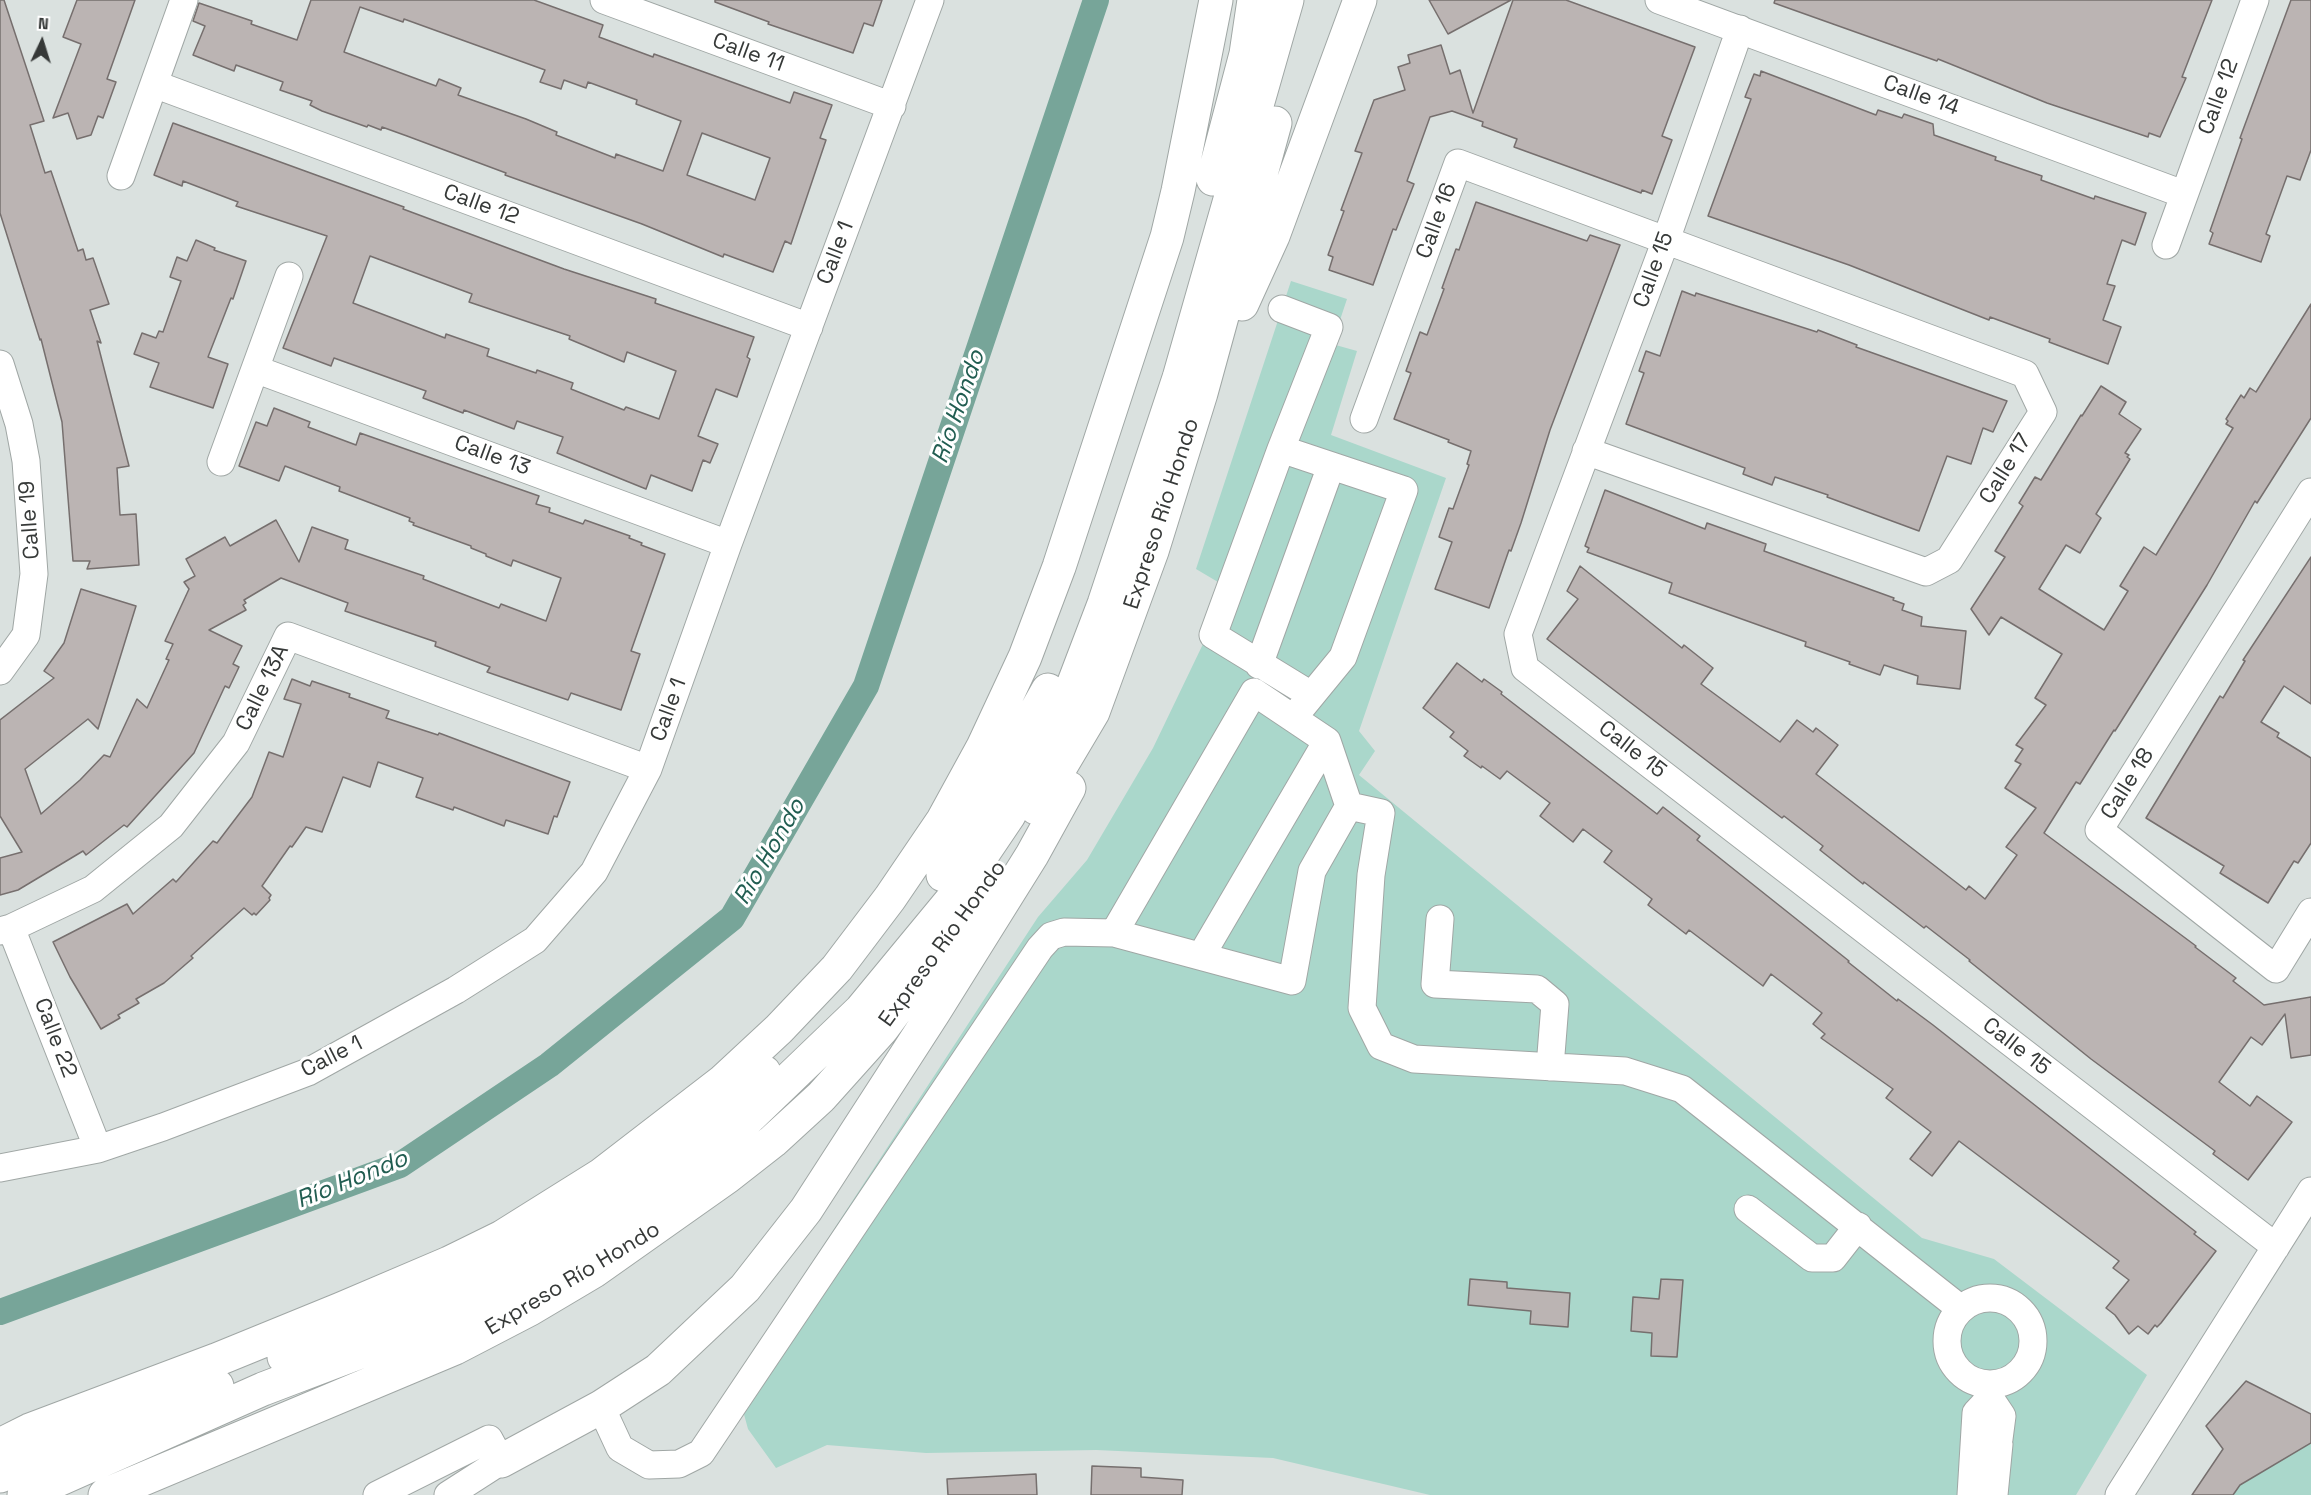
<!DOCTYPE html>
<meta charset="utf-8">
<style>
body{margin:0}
#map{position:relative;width:2311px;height:1495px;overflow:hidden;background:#dae1df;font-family:"Space Grotesk",sans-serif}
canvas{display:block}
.north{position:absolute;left:12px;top:12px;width:60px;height:60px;-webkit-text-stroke:4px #fff;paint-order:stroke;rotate:4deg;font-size:16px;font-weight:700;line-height:24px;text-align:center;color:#363938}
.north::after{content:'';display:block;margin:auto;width:21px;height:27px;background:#363938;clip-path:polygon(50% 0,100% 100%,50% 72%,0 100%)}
</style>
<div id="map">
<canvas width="2311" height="1495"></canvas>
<div class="north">N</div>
</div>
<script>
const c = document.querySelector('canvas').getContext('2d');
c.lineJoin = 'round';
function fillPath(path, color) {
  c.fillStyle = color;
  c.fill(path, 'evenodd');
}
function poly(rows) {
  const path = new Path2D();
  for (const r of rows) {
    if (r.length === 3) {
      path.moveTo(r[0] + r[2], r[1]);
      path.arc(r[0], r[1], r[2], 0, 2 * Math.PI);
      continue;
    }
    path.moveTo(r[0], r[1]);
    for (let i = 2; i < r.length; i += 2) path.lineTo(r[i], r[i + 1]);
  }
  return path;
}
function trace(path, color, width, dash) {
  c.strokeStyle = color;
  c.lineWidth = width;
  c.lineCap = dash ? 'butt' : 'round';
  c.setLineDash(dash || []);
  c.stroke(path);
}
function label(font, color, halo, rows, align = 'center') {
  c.font = font + ' "Space Grotesk",sans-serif';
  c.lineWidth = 6;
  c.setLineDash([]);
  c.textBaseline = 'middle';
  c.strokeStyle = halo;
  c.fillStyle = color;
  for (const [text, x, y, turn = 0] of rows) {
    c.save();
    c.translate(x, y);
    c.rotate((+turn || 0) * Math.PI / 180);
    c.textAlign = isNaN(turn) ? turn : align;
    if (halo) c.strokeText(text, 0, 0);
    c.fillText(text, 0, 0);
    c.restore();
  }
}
fillPath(poly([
 [1291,281,1347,299,1332,344,1357,351,1331,435,1446,478,1359,731,1375,751,1359,775,1922,1238,1994,1259,2147,1375,2076,1495,1430,1495,1273,1458,1096,1450,926,1453,827,1445,776,1468,748,1429,736,1385,753,1353,1038,917,1087,860,1153,748,1203,644,1223,585,1196,569],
 [2311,1427,2311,1495,2230,1495,2281,1445]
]), '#aad7cb');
trace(poly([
 [0,1312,400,1165,549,1065,732,918,866,686,1096,0]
]), '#77a599', 26);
const building = poly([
 [0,0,4,0,44,121,30,125,45,173,51,171,78,251,83,249,86,260,93,258,109,304,90,310,101,343,97,341,129,466,117,468,120,515,136,514,139,565,87,569,90,561,73,561,62,422,41,339,40,340,0,213,0,0],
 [77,0,135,0,107,79,116,82,103,118,98,116,91,135,77,139,68,113,53,118,81,44,63,37,77,0],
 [311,0,534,0,603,25,599,37,653,57,654,54,790,103,794,92,832,105,820,138,826,140,791,244,785,241,773,272,724,254,723,257,642,224,505,175,506,173,407,136,382,127,381,130,368,125,367,127,322,111,310,105,312,101,280,90,283,82,236,65,234,71,193,55,205,26,193,21,199,3,252,21,251,24,297,40,311,0],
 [360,7,403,22,404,19,545,70,540,82,561,89,564,80,586,88,588,82,637,100,636,104,681,121,663,171,616,154,615,158,556,135,557,132,526,119,458,95,461,88,439,79,436,86,344,52,360,7],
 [702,133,770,158,755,200,687,175,702,133],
 [715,0,882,0,873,26,864,23,853,53,768,24,769,22,715,2,715,0],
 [1429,0,1511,0,1448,34,1429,0],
 [1513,0,1566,0,1695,47,1662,136,1672,140,1652,194,1642,190,1641,193,1514,147,1517,139,1482,126,1483,122,1452,111,1430,117,1407,181,1414,184,1396,230,1393,229,1373,285,1329,270,1333,257,1328,255,1344,211,1341,210,1362,153,1355,151,1374,100,1405,90,1398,67,1410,63,1408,55,1441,45,1450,74,1460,70,1473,113,1513,0],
 [1775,0,2212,0,2182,77,2186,78,2160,137,2149,133,2148,137,2047,103,1938,59,1937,61,1774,3,1775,0],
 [2291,0,2311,0,2311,150,2300,180,2287,176,2266,234,2270,236,2261,262,2209,244,2213,233,2210,231,2242,139,2240,138,2291,0],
 [1761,71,1876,115,1878,110,1902,118,1904,114,1933,124,1934,135,1996,157,1995,160,2042,176,2041,180,2094,199,2095,196,2146,213,2135,245,2122,240,2107,284,2115,286,2103,320,2121,327,2108,364,2049,342,2050,339,1990,317,1989,320,1849,265,1708,216,1751,99,1745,97,1754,74,1760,76,1761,71],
 [173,123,404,207,403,209,564,269,656,299,655,303,754,337,747,357,750,359,737,397,716,389,698,436,718,444,710,463,703,460,692,491,651,475,646,489,557,453,563,437,517,421,514,429,464,410,463,413,423,398,426,391,334,358,331,366,283,348,327,236,236,206,238,202,183,181,182,186,154,175,173,123],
 [370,256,472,294,469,302,570,336,569,339,624,362,627,352,676,371,659,419,626,407,624,410,571,389,573,383,537,370,536,373,487,356,489,349,446,334,445,338,353,303,370,256],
 [1476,202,1587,241,1590,235,1620,245,1550,430,1521,523,1511,551,1509,550,1489,608,1435,589,1452,542,1439,537,1449,508,1453,509,1469,465,1467,464,1471,451,1448,442,1449,440,1394,419,1411,373,1406,371,1411,357,1420,332,1427,335,1444,289,1442,288,1456,249,1459,250,1476,202],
 [196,240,215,248,214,250,246,261,233,299,231,298,208,357,228,364,213,408,150,387,159,363,134,354,142,333,156,338,159,331,163,332,181,281,170,277,177,257,187,261,196,240],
 [1682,291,1695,296,1696,293,1817,332,1818,330,1857,345,1856,347,2007,401,1993,432,1983,428,1971,464,1947,456,1919,531,1827,497,1828,495,1775,477,1772,485,1743,474,1745,468,1626,424,1644,373,1639,371,1646,351,1660,356,1682,291],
 [2311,304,2311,418,2257,503,2255,501,2207,585,2115,731,2114,730,2080,784,2076,782,2044,833,2196,946,2195,947,2236,978,2233,981,2264,1005,2311,997,2311,1055,2291,1058,2285,1014,2262,1045,2251,1037,2219,1082,2250,1106,2257,1096,2292,1122,2248,1180,2213,1154,2215,1151,2091,1059,1969,961,1970,960,1926,926,1924,928,1864,882,1863,884,1820,850,1823,846,1784,816,1782,818,1547,639,1578,599,1567,591,1580,566,1682,648,1684,645,1713,668,1701,684,1780,742,1797,720,1813,732,1816,728,1838,745,1816,774,1966,890,1969,886,1985,899,2017,855,2006,847,2036,808,2005,788,2021,764,2015,761,2023,749,2016,745,2046,705,2035,698,2062,654,2001,617,1989,635,1971,609,2005,557,1995,551,2023,506,2019,503,2035,477,2041,480,2081,415,2082,416,2101,386,2126,402,2119,414,2141,429,2125,453,2129,455,2127,457,2130,459,2096,514,2101,518,2080,553,2066,545,2039,589,2104,630,2128,591,2120,586,2144,547,2156,555,2233,428,2226,424,2228,421,2226,419,2241,395,2244,398,2250,388,2256,392,2311,304],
 [274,408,310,422,308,427,356,445,360,433,539,496,536,504,550,508,549,512,583,524,585,520,630,536,629,538,642,543,641,545,665,554,631,651,640,654,621,710,571,693,568,700,487,672,490,667,435,646,436,642,345,611,348,603,281,578,244,600,246,603,243,605,246,610,209,630,242,646,233,664,239,667,229,688,225,686,194,753,127,827,124,825,86,855,83,851,18,890,0,895,0,858,22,852,0,816,0,720,54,678,44,671,64,643,81,589,136,606,98,729,88,719,25,769,41,814,80,780,104,755,110,757,137,699,147,708,169,660,166,659,173,644,165,641,189,589,184,582,195,576,186,559,225,537,230,546,276,520,299,562,312,527,348,540,345,549,424,576,423,579,499,608,501,604,546,621,561,578,513,560,511,566,486,556,486,554,471,548,471,546,413,525,414,523,409,521,410,518,339,491,340,487,285,466,279,481,239,466,256,422,267,426,274,408],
 [1605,490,1705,529,1707,523,1766,544,1764,551,1894,598,1893,600,1904,604,1902,610,1922,617,1921,626,1966,631,1960,689,1917,684,1918,676,1884,665,1880,675,1849,664,1850,662,1805,646,1806,642,1669,593,1672,583,1587,552,1589,548,1585,546,1605,490],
 [2311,557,2311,704,2284,686,2261,722,2279,733,2277,737,2311,758,2311,843,2298,863,2294,861,2268,903,2220,873,2224,866,2146,818,2220,696,2223,698,2245,661,2243,660,2311,557],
 [1457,663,1482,682,1484,679,1502,692,1501,694,1657,814,1663,807,1700,836,1697,840,1849,961,1848,962,1897,1001,1898,999,1933,1025,2196,1232,2194,1234,2216,1251,2161,1323,2157,1327,2155,1325,2148,1334,2138,1326,2129,1334,2115,1315,2106,1308,2129,1280,2113,1268,2119,1261,1959,1141,1932,1176,1910,1159,1931,1132,1886,1098,1893,1089,1821,1038,1825,1034,1813,1024,1822,1013,1771,974,1763,986,1689,930,1686,934,1648,905,1652,899,1604,862,1612,851,1583,829,1573,842,1540,816,1550,803,1507,771,1500,779,1482,766,1481,768,1464,756,1468,751,1450,737,1454,732,1423,708,1457,663],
 [292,679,310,686,312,681,350,694,349,697,389,711,386,718,438,735,439,733,570,782,557,817,554,816,548,834,506,820,504,826,454,807,453,810,416,797,423,778,378,762,370,787,343,777,322,832,306,827,292,847,290,846,262,886,271,895,269,898,270,900,256,915,254,913,252,915,244,908,191,956,193,958,164,983,136,999,139,1003,118,1015,120,1018,101,1029,70,977,53,942,127,904,133,914,173,879,176,882,213,841,217,843,252,797,269,752,283,757,301,704,284,699,292,679],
 [1470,1279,1507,1282,1507,1288,1570,1293,1568,1327,1530,1324,1531,1311,1468,1305,1470,1279],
 [1661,1279,1683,1280,1677,1357,1651,1356,1652,1333,1631,1331,1633,1297,1659,1299,1661,1279],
 [2246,1381,2311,1414,2311,1443,2240,1485,2233,1495,2192,1495,2223,1449,2206,1426,2246,1381],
 [1092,1466,1141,1468,1141,1477,1183,1480,1182,1495,1091,1495,1092,1466],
 [1036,1474,1037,1495,948,1495,947,1479,1036,1474]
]);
fillPath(building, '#bbb4b3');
trace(building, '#766f6e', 1.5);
const minor = poly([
 [604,0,892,106],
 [1659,0,2183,194],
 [1740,29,1666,240,1518,634,1525,668,2276,1247],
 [154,84,809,327],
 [121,176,184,0],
 [2166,245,2255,0],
 [0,364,19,424,26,461,34,574,26,635,0,671],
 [255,369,728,544],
 [1364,419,1458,163,2025,374,2043,412,1949,560,1926,572,1586,451],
 [1281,449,1329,327,1282,309],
 [221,462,289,276],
 [2311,492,2099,830,2276,969,2311,912],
 [1259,665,1331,466],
 [1293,718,1343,657,1404,490,1281,449,1213,635,1311,695],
 [1349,806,1381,813,1371,875,1362,1008,1381,1046,1414,1059,1625,1071,1682,1089,1961,1309],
 [1440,919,1435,984,1537,989,1555,1004,1550,1067],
 [11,928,98,1149],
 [0,931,11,928,93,889,171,826,236,743,288,636,648,769],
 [1114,933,1254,692,1327,741,1201,956],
 [0,1168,98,1149,163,1127,308,1072,456,990,535,940,594,872,648,769,728,544,930,0],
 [1748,1209,1812,1258,1833,1258,1858,1226],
 [1990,1341,43],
 [1990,1398,2002,1416,1999,1439],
 [601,1407,620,1448,649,1465,679,1464,701,1453,1040,948,1051,936,1064,932,1114,933,1292,981,1312,871,1349,806,1327,741],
 [377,1495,489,1439,501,1461,448,1495],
 [1971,1495,1976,1413,1990,1398,1992,1384],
 [1994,1495,1999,1444],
 [2119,1495,2311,1191]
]);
const highway = poly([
 [1213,179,1246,54,1254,0],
 [1242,304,1273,236,1360,0],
 [1036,808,1093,712,1152,551,1201,393,1275,123],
 [943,875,1048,690],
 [284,1357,434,1297,632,1188,764,1072],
 [0,1445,30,1430,216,1360,341,1309,449,1263,502,1237,601,1175,723,1081,779,1029,837,968,890,898,943,820,983,747,1025,657,1059,567,1167,237,1178,191,1216,0],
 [501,1461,601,1407,658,1370,745,1288,806,1210,934,1012,1032,855,1069,788],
 [0,1476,217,1386],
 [24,1495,263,1389,444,1320,578,1245,711,1154,861,1010,951,901,1009,815,1064,709,1104,604,1179,378,1287,0],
 [105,1495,455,1348,530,1309,594,1271,727,1177,773,1141,821,1097,882,1029,975,904]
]);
trace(minor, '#a0a7a5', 29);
trace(highway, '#a0a7a5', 35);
trace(minor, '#fff', 27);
trace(highway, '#fff', 33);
label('22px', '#363938', '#fff', [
 ["Calle 11",748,53,20],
 ["Calle 14",1921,96,20],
 ["Calle 12",2219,97,-70],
 ["Calle 12",481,205,20],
 ["Calle 16",1437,221,-70],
 ["Calle 1",836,253,-69],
 ["Calle 15",1654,270,-70],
 ["Calle 13",492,456,20],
 ["Calle 17",2006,469,-58],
 ["Expreso Río Hondo",1162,514,-72],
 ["Calle 19",30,520,-94],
 ["Calle 13A",263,688,-64],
 ["Calle 1",669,710,-70],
 ["Calle 15",1632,750,38],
 ["Calle 18",2128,784,-58],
 ["Expreso Río Hondo",943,944,-54],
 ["Calle 22",55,1038,69],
 ["Calle 15",2016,1047,38],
 ["Calle 1",332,1057,-27],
 ["Expreso Río Hondo",573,1279,-31]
]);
label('italic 24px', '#215d51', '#fff', [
 ["Río Hondo",959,407,-71],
 ["Río Hondo",770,852,-60],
 ["Río Hondo",352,1180,-22]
]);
</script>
